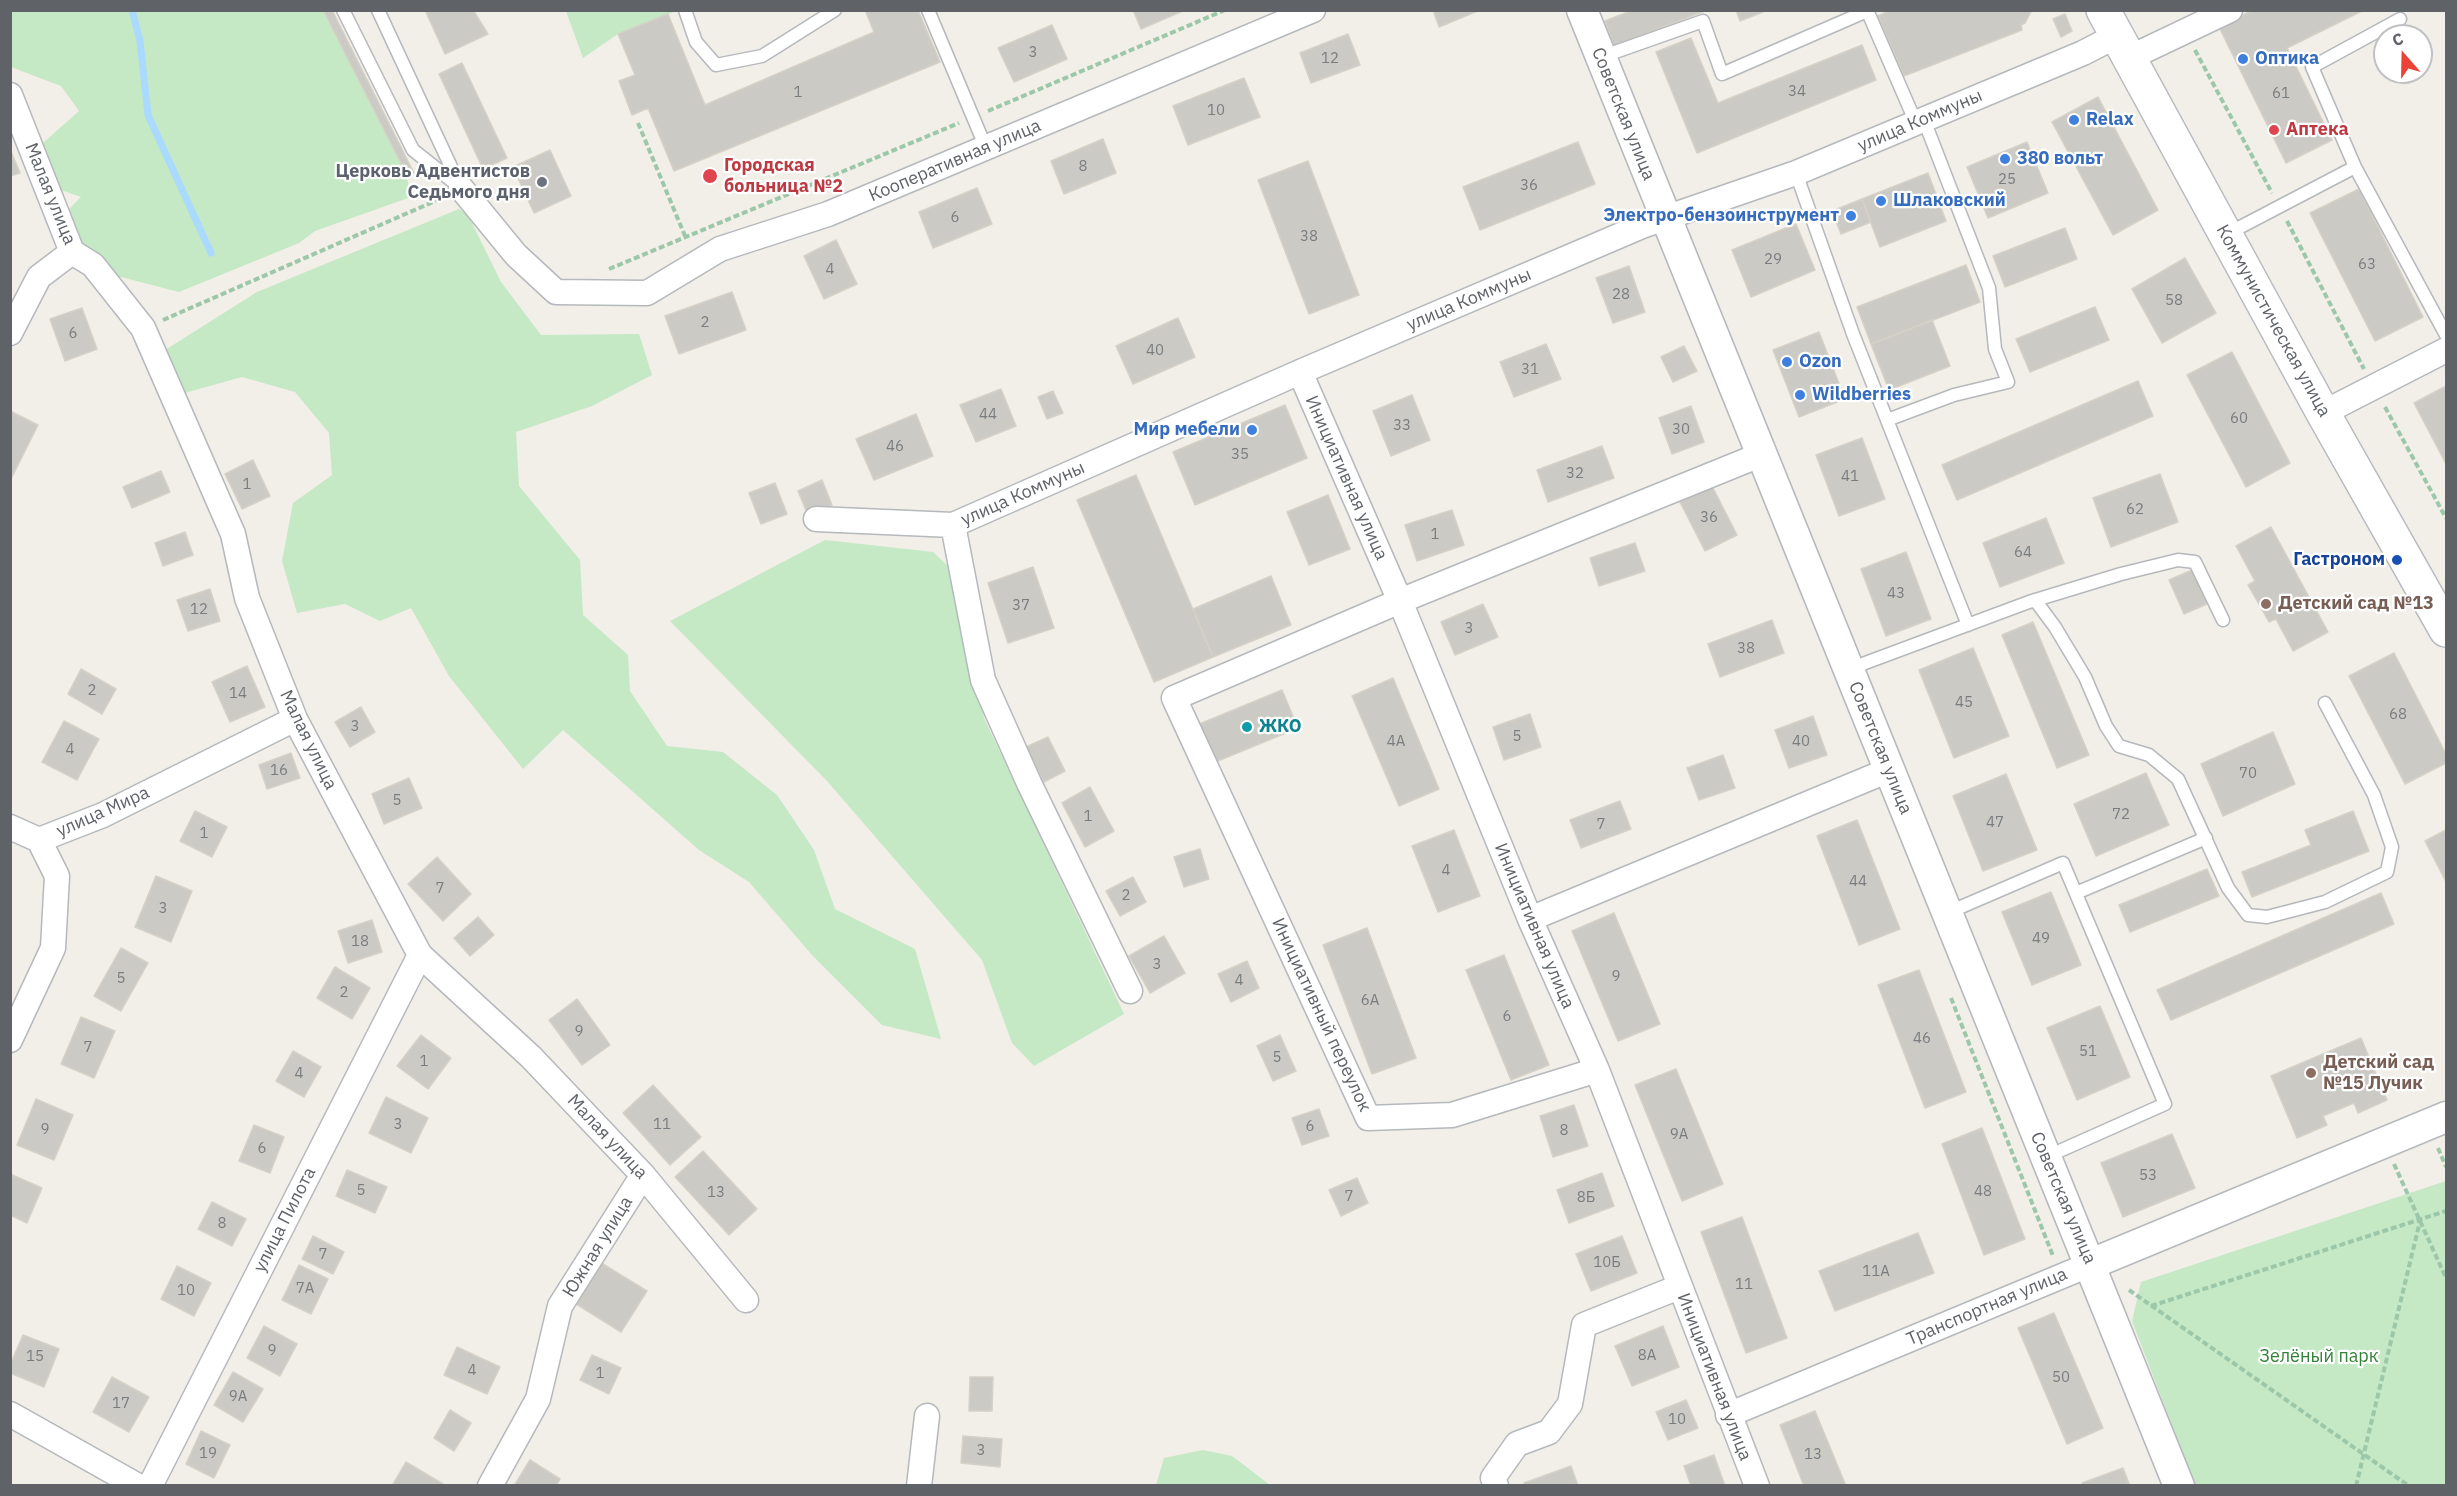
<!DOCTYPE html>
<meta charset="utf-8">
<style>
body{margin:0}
#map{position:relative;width:2457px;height:1496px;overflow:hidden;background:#f1efe8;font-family:"IBM Plex Sans",sans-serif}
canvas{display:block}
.frame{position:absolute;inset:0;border:12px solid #5f6368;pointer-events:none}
.north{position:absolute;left:2373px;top:24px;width:60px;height:60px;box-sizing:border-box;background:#fff;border:2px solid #bfc1c3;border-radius:50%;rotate:340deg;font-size:16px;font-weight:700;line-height:24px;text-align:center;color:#5f6368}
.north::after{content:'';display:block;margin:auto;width:21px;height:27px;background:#ea4335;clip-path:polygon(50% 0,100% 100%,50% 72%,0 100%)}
</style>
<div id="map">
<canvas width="2457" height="1496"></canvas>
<div class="frame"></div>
<div class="north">С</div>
</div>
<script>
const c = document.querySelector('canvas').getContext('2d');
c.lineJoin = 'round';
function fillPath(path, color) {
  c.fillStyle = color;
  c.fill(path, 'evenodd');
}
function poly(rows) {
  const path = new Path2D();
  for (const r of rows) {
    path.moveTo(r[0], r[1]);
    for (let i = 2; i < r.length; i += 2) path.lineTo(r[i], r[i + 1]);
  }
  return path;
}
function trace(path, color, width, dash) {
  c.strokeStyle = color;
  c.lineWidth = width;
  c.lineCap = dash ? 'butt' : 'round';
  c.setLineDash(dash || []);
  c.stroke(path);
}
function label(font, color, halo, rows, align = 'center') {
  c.font = font + ' "IBM Plex Sans",sans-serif';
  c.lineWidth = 4.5;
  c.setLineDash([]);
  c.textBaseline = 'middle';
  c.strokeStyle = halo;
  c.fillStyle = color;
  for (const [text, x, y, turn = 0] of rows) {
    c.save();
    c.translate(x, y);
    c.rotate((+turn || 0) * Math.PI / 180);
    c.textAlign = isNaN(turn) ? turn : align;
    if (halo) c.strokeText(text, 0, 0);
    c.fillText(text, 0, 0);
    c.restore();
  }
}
fillPath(poly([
 [10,11,323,11,406,173,411,197,315,231,299,243,179,292,109,274,86,254,61,217,81,197,61,190,43,143,79,111,61,86,11,67],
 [566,11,676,11,618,34,583,58],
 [459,209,468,215,501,282,541,335,639,334,652,375,592,406,516,432,519,486,580,560,583,615,628,655,630,691,667,746,723,752,777,795,814,850,835,909,915,949,941,1039,882,1025,812,955,749,882,699,850,563,730,523,769,449,676,411,608,380,621,345,604,297,613,282,561,293,503,332,475,329,433,295,392,242,377,181,394,162,352,257,292],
 [825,540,933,552,947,565,984,718,1124,1014,1034,1066,1012,1043,982,960,827,781,670,621],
 [2446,1181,2446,1485,2195,1485,2132,1321,2141,1282],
 [1203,1450,1232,1456,1270,1485,1156,1485,1164,1458]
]), '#c5e8c5');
trace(poly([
 [132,10,140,41,148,115,211,253]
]), '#aadaff', 7);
const building = poly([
 [323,10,332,10,414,173,406,173,323,10],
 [425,10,473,10,488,34,445,54,425,10],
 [865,10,918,10,940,62,674,171,648,108,632,115,619,81,635,75,618,34,668,14,705,105,874,32,865,10],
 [1133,10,1185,10,1141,29,1133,10],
 [1433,10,1480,10,1439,27,1433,10],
 [1633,10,1707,10,1614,46,1605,21,1633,10],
 [1736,10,1763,10,1763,12,1740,21,1736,10],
 [1891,10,2032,10,2025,23,2021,25,2022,30,1904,76,1878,16,1891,10],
 [2253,10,2364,10,2287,48,2332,140,2286,163,2219,27,2253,10],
 [2065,14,2072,31,2061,37,2053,19,2065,14],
 [1052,25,1067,59,1014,82,998,48,1052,25],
 [1348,34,1360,65,1311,83,1300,53,1348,34],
 [1691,38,1718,103,1862,45,1876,80,1697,153,1656,52,1691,38],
 [462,63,507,158,483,169,439,74,462,63],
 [1244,78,1260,117,1188,145,1173,106,1244,78],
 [2098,97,2158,210,2113,235,2052,122,2098,97],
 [1103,139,1116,173,1064,194,1051,161,1103,139],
 [1578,142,1595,184,1480,230,1463,187,1578,142],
 [2027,142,2048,193,1988,218,1967,167,2027,142],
 [10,149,20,173,10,176,10,149],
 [550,150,571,196,534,213,513,167,550,150],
 [1308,161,1359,295,1309,314,1258,180,1308,161],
 [1928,173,1946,221,1880,247,1862,199,1928,173],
 [977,188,992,224,933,248,919,212,977,188],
 [2359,189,2423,317,2375,341,2310,213,2359,189],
 [1862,199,1871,222,1841,234,1832,211,1862,199],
 [1796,224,1815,270,1751,297,1732,250,1796,224],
 [2065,228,2077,259,2005,287,1993,256,2065,228],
 [836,240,857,284,824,299,804,256,836,240],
 [2185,258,2216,313,2162,343,2132,289,2185,258],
 [1966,265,1980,302,1871,344,1857,307,1966,265],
 [1629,266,1645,312,1613,323,1596,278,1629,266],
 [732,292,746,330,679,354,665,316,732,292],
 [2095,307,2109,340,2030,372,2016,339,2095,307],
 [82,308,97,349,65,361,50,319,82,308],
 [1178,318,1195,357,1133,384,1116,346,1178,318],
 [1932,320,1950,366,1889,390,1871,344,1932,320],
 [1819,332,1845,399,1799,417,1773,350,1819,332],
 [1546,344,1561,379,1514,397,1500,362,1546,344],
 [1684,346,1697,371,1673,382,1661,357,1684,346],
 [2232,352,2290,463,2246,487,2187,375,2232,352],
 [2138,381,2153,416,1957,500,1942,465,2138,381],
 [2446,386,2446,464,2414,403,2446,386],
 [1001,389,1016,426,976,442,960,405,1001,389],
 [1053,391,1063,413,1047,419,1038,397,1053,391],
 [1412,395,1430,440,1391,456,1373,411,1412,395],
 [1285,405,1307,458,1195,505,1173,452,1285,405],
 [1691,406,1704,442,1672,454,1659,418,1691,406],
 [10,411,38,425,12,477,10,476,10,411],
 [916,414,933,456,874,480,856,439,916,414],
 [1862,438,1885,499,1839,516,1816,455,1862,438],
 [1602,446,1614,478,1548,502,1537,470,1602,446],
 [253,460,270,496,242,509,225,474,253,460],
 [161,471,170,492,132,508,123,487,161,471],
 [2160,474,2178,522,2111,547,2093,498,2160,474],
 [1136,475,1213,657,1154,682,1077,500,1136,475],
 [822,480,832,505,808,515,798,491,822,480],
 [775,483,787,514,761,524,749,493,775,483],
 [1712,486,1737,535,1705,551,1680,502,1712,486],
 [1328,495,1350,549,1309,565,1287,512,1328,495],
 [1452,510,1464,545,1417,561,1405,525,1452,510],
 [2046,518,2064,563,2000,587,1983,543,2046,518],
 [2271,527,2328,632,2293,651,2276,619,2269,622,2248,585,2255,581,2236,546,2271,527],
 [185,532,193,555,163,566,155,543,185,532],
 [1635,543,1645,571,1599,586,1590,558,1635,543],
 [1906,552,1931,619,1886,636,1861,569,1906,552],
 [1033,567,1054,628,1008,643,988,583,1033,567],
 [2192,570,2207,604,2184,614,2169,580,2192,570],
 [1271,576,1291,625,1213,657,1193,609,1271,576],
 [210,589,220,621,188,631,177,600,210,589],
 [1483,604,1498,637,1455,655,1441,622,1483,604],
 [1772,620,1784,653,1720,677,1708,644,1772,620],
 [2033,622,2089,755,2057,768,2002,635,2033,622],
 [1973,648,2009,736,1954,758,1919,670,1973,648],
 [2394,653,2446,754,2446,763,2405,784,2349,676,2394,653],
 [247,666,265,707,230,722,212,682,247,666],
 [81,669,116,689,102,714,68,694,81,669],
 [1393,678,1439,789,1399,806,1352,696,1393,678],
 [1282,690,1298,728,1213,763,1197,725,1282,690],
 [361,707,375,732,350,747,335,722,361,707],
 [1530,714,1541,747,1504,760,1493,727,1530,714],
 [1813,716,1827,755,1789,768,1775,730,1813,716],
 [64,721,99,739,77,780,42,762,64,721],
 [2273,732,2295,784,2223,816,2201,764,2273,732],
 [1048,737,1065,771,1044,782,1026,747,1048,737],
 [291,753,300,778,267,789,259,765,291,753],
 [1723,755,1735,788,1699,800,1687,768,1723,755],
 [2146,773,2169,825,2096,856,2074,804,2146,773],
 [2006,774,2037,850,1983,871,1953,796,2006,774],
 [409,778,422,808,384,824,372,794,409,778],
 [1090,787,1114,831,1085,847,1062,803,1090,787],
 [1620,801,1631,829,1581,848,1570,820,1620,801],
 [195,811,227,827,212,857,180,841,195,811],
 [2353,811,2369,851,2252,897,2242,872,2311,845,2305,830,2353,811],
 [1857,820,1900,929,1859,945,1817,836,1857,820],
 [1454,830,1480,896,1438,912,1412,846,1454,830],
 [2446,830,2446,882,2425,841,2446,830],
 [1200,849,1209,879,1184,887,1174,857,1200,849],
 [437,857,471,894,443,921,408,884,437,857],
 [2207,869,2219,896,2130,932,2119,905,2207,869],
 [156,876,192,891,171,942,135,927,156,876],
 [1133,877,1146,902,1120,916,1106,891,1133,877],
 [2051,892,2081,965,2032,985,2002,912,2051,892],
 [2381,893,2394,924,2171,1020,2157,990,2381,893],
 [1614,913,1660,1024,1618,1041,1572,931,1614,913],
 [478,917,494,935,470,956,454,938,478,917],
 [372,920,382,952,348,963,338,931,372,920],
 [1367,928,1416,1058,1372,1074,1323,945,1367,928],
 [1164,936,1185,973,1150,993,1129,956,1164,936],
 [121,948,148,963,121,1011,94,996,121,948],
 [1504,955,1549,1065,1511,1080,1466,970,1504,955],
 [1247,961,1259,988,1231,1002,1218,974,1247,961],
 [335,967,370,988,352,1019,317,998,335,967],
 [1919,970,1966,1092,1925,1108,1878,985,1919,970],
 [577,999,610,1045,582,1065,549,1020,577,999],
 [2100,1006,2130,1077,2077,1100,2047,1028,2100,1006],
 [81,1017,115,1031,94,1078,61,1064,81,1017],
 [421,1035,451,1058,428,1089,397,1066,421,1035],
 [1280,1035,1296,1071,1273,1081,1257,1046,1280,1035],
 [2361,1038,2387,1100,2358,1113,2354,1103,2323,1116,2327,1125,2297,1138,2271,1076,2361,1038],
 [293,1051,321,1067,304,1097,276,1081,293,1051],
 [1676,1069,1723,1184,1682,1201,1635,1085,1676,1069],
 [653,1085,701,1137,670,1165,623,1113,653,1085],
 [386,1097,428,1118,411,1153,369,1133,386,1097],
 [36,1099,73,1115,54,1160,17,1145,36,1099],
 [1574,1105,1588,1146,1553,1157,1540,1116,1574,1105],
 [1319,1109,1329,1136,1302,1145,1292,1118,1319,1109],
 [254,1125,284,1137,270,1173,239,1161,254,1125],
 [1982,1128,2025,1239,1984,1255,1942,1144,1982,1128],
 [2172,1134,2195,1188,2123,1217,2101,1163,2172,1134],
 [703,1151,757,1209,729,1235,675,1177,703,1151],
 [347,1170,387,1187,375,1213,336,1196,347,1170],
 [1602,1173,1614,1206,1569,1223,1557,1190,1602,1173],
 [10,1174,42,1188,27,1223,10,1215,10,1174],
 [1357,1178,1368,1203,1341,1216,1329,1190,1357,1178],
 [212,1202,246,1219,232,1246,198,1229,212,1202],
 [1742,1217,1787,1338,1746,1353,1701,1232,1742,1217],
 [1918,1233,1934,1273,1835,1311,1819,1271,1918,1233],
 [313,1236,344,1252,333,1274,302,1259,313,1236],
 [1622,1236,1637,1273,1591,1291,1576,1254,1622,1236],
 [598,1261,647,1291,621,1332,573,1302,598,1261],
 [299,1265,328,1279,311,1314,282,1300,299,1265],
 [177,1266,211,1283,194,1316,161,1299,177,1266],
 [2054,1313,2103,1428,2067,1444,2018,1328,2054,1313],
 [264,1326,297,1344,280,1376,247,1358,264,1326],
 [1663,1326,1679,1367,1632,1386,1615,1346,1663,1326],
 [23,1335,59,1349,44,1387,10,1373,10,1365,23,1335],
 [457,1347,500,1367,487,1394,444,1375,457,1347],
 [592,1355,621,1368,609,1394,580,1380,592,1355],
 [233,1372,263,1389,243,1422,214,1405,233,1372],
 [112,1377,149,1397,129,1432,93,1412,112,1377],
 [970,1377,993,1377,992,1411,969,1411,970,1377],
 [1686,1400,1698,1428,1668,1440,1656,1412,1686,1400],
 [450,1410,471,1423,454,1451,434,1438,450,1410],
 [1815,1411,1846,1486,1804,1486,1780,1425,1815,1411],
 [201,1431,230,1445,214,1478,186,1464,201,1431],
 [963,1436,1002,1439,1000,1467,961,1463,963,1436],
 [1714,1455,1725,1486,1691,1486,1684,1466,1714,1455],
 [530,1460,560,1479,556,1486,514,1486,530,1460],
 [406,1462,443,1484,442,1486,392,1486,406,1462],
 [1571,1466,1578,1486,1525,1486,1524,1483,1571,1466],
 [2123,1468,2130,1486,2083,1486,2082,1483,2123,1468]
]);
fillPath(building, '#cccac5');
trace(building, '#d6d1c6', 1.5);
const service = poly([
 [343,10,413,150,461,188],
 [378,10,459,184],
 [685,10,696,42,716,65,762,56,835,10],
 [928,10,986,148],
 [1867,10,1916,123],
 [2400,19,2312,67,2355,167,2446,335],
 [1601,57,1703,21,1722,74,1867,11],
 [1796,173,1853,334,1968,625],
 [2227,234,2355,167],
 [1887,420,1954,395,2008,382,1995,349,1989,288,1924,120],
 [2035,600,2055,627,2085,677,2106,726,2119,746,2149,755,2178,779,2228,888,2248,915,2267,917,2325,902,2387,872,2392,847,2374,795,2325,703],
 [1849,669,2029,602,2121,574,2178,560,2195,562,2223,620],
 [2076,893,2206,838],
 [1947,913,2063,863,2165,1104,2046,1157]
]);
const minor = poly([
 [2129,58,2230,10],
 [10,95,72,252,93,265,143,328,233,534,247,598,295,719,420,955,531,1057,643,1175,746,1300],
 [461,188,516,255,556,292,647,293,720,249,828,214,1313,10],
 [10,333,39,277,72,252],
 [1300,372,1400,601,1530,919,1597,1070,1757,1486],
 [2323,413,2446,350],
 [816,519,953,525,1300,372,1642,226,1796,173,2083,53,2116,36],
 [953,525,983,680,1029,783,1130,991],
 [10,827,39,840],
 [1530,919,1889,770],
 [10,1040,53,948,57,876,39,840,103,815,295,719],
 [1597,1070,1452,1115,1368,1118,1174,698,1400,601,1760,455],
 [10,1414,138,1486],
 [1728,1415,2091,1264],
 [150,1486,420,955],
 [490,1486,538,1399,560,1306,643,1175],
 [919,1486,927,1416],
 [1496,1486,1493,1478,1517,1444,1549,1432,1570,1404,1584,1325,1679,1287]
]);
const tertiary = poly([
 [1582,10,2179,1486],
 [2091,1264,2446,1117]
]);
const secondary = poly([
 [2103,10,2323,413,2446,630]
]);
trace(service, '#b5b8bc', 15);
trace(minor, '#b5b8bc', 27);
trace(tertiary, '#b5b8bc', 33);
trace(secondary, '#b6babf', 36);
trace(poly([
 [2195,50,2272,193],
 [988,111,1225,10],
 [638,123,685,236],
 [2287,221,2364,369],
 [609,269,959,123],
 [163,320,442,198],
 [2385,407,2446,518],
 [1951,998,2053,1256],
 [2438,1148,2446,1167],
 [2394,1164,2446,1278],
 [2129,1290,2409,1486],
 [2151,1306,2446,1211],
 [2356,1486,2420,1221]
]), '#9cc7a9', 4, [6, 3]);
trace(service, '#fff', 12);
trace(minor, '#fff', 24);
trace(tertiary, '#fff', 30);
trace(secondary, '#fff', 33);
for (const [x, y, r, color] of [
 [2243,59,6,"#3f7fe0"],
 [2074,120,6,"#3f7fe0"],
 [2274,130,6,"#e0444e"],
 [2005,159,6,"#3f7fe0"],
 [710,176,8,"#e0444e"],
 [542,182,6,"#6b7280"],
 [1881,201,6,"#3f7fe0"],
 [1851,216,6,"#3f7fe0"],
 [1787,362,6,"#3f7fe0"],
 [1800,395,6,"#3f7fe0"],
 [1252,430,6,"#3f7fe0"],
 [2397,560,6,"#1a4fb4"],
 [2266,604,6,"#8d6e63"],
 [1247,727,6,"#0f9aa8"],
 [2311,1073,6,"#8d6e63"]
]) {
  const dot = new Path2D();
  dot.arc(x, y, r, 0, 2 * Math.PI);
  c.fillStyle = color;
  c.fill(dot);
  trace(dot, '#fff', 2);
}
label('15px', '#7a7d7f', null, [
 ["3",1033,53],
 ["12",1330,59],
 ["34",1797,92],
 ["1",798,93],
 ["61",2281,94],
 ["10",1216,111],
 ["8",1083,167],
 ["25",2007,180],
 ["36",1529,186],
 ["6",955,218],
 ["38",1309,237],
 ["29",1773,260],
 ["63",2367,265],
 ["4",830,270],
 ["28",1621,295],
 ["58",2174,301],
 ["2",705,323],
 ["6",73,334],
 ["40",1155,351],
 ["31",1530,370],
 ["44",988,415],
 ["60",2239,419],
 ["33",1402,426],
 ["30",1681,430],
 ["46",895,447],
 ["35",1240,455],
 ["32",1575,474],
 ["41",1850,477],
 ["1",247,485],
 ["62",2135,510],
 ["36",1709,518],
 ["1",1435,535],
 ["64",2023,553],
 ["43",1896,594],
 ["37",1021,606],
 ["12",199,610],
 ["3",1469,629],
 ["38",1746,649],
 ["2",92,691],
 ["14",238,694],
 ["45",1964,703],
 ["68",2398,715],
 ["3",355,727],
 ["5",1517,737],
 ["4А",1396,742],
 ["40",1801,742],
 ["4",70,750],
 ["16",279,771],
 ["70",2248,774],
 ["5",397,801],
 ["72",2121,815],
 ["1",1088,817],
 ["47",1995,823],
 ["7",1601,825],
 ["1",204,834],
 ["4",1446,871],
 ["44",1858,882],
 ["7",440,889],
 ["2",1126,896],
 ["3",163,909],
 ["49",2041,939],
 ["18",360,942],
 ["3",1157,965],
 ["9",1616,977],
 ["5",121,979],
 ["4",1239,981],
 ["2",344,993],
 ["6А",1370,1001],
 ["6",1507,1017],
 ["9",579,1032],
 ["46",1922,1039],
 ["7",88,1048],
 ["51",2088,1052],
 ["5",1277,1058],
 ["1",424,1062],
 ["4",299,1074],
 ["3",398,1125],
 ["11",662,1125],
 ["6",1310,1127],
 ["9",45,1130],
 ["8",1564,1131],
 ["9А",1679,1135],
 ["6",262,1149],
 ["53",2148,1176],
 ["5",361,1191],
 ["48",1983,1192],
 ["13",716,1193],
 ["7",1349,1197],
 ["8Б",1586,1198],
 ["8",222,1224],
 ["7",323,1255],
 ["10Б",1607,1263],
 ["11А",1876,1272],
 ["11",1744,1285],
 ["7А",305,1289],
 ["10",186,1291],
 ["9",272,1351],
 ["8А",1647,1356],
 ["15",35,1357],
 ["4",472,1371],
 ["1",600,1374],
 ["50",2061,1378],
 ["9А",238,1397],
 ["17",121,1404],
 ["10",1677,1420],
 ["3",981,1451],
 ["19",208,1454],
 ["13",1813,1455]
]);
label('bold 18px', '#366cbe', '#fff', [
 ["Оптика",2255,59],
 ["Relax",2086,120],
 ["380 вольт",2017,159],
 ["Шлаковский",1893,201],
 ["Электро-бензоинструмент",1839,216,"right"],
 ["Ozon",1799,362],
 ["Wildberries",1812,395],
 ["Мир мебели",1240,430,"right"]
], 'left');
label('18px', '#5f6368', '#fff', [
 ["Советская улица",1623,114,68],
 ["улица Коммуны",1920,121,-23],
 ["Кооперативная улица",955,161,-23],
 ["Малая улица",50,194,68],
 ["улица Коммуны",1469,300,-23],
 ["Коммунистическая улица",2273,321,61],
 ["Инициативная улица",1346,478,66],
 ["улица Коммуны",1023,494,-24],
 ["Малая улица",308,740,64],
 ["Советская улица",1880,748,68],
 ["улица Мира",103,812,-24],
 ["Инициативная улица",1534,926,67],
 ["Инициативный переулок",1321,1015,65],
 ["Малая улица",607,1137,47],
 ["Советская улица",2063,1198,67],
 ["улица Пилота",285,1220,-63],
 ["Южная улица",598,1247,-58],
 ["Транспортная улица",1987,1307,-23],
 ["Инициативная улица",1714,1377,69]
]);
label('bold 18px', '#be3a42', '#fff', [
 ["Аптека",2286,130],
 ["Городская",724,166],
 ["больница №2",724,187]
], 'left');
label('bold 18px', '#5b616d', '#fff', [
 ["Церковь Адвентистов",530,172],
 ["Седьмого дня",530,193]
], 'right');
label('bold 18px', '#164399', '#fff', [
 ["Гастроном",2385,560]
], 'right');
label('bold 18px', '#785e54', '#fff', [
 ["Детский сад №13",2278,604],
 ["Детский сад",2323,1063],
 ["№15 Лучик",2323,1084]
], 'left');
label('bold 18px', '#0d838f', '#fff', [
 ["ЖКО",1259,727]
], 'left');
label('18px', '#348238', '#fff', [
 ["Зелёный парк",2319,1357]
]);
</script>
